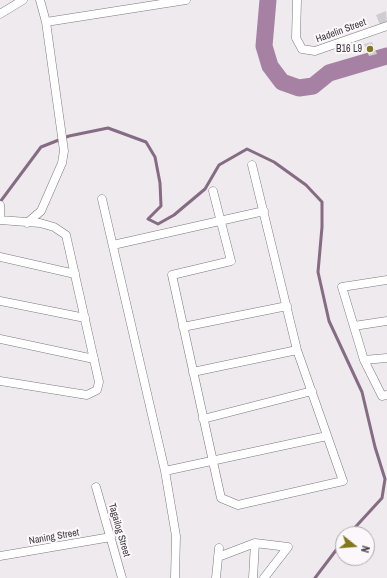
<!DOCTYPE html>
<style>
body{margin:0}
#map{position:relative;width:387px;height:578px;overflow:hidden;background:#eeeaee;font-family:"Archivo Narrow",sans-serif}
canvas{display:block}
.north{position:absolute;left:335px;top:526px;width:40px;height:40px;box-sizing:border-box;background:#fcf7fb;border:1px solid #aeabae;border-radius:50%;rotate:107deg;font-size:11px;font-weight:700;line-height:16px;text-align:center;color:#3a393a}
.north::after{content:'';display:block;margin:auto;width:14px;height:18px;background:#81771b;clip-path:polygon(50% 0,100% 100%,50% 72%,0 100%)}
</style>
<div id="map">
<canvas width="387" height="578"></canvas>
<div class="north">N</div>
</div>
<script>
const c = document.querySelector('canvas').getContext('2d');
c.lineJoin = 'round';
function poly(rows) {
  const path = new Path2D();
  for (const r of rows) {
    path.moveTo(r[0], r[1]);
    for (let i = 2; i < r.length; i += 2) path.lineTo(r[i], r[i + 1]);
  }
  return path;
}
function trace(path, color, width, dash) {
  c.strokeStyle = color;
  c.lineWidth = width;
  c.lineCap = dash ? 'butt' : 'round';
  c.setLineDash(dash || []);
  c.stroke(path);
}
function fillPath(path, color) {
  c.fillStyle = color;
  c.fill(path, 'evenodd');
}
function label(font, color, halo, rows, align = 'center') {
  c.font = font + ' "Archivo Narrow",sans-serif';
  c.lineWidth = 4;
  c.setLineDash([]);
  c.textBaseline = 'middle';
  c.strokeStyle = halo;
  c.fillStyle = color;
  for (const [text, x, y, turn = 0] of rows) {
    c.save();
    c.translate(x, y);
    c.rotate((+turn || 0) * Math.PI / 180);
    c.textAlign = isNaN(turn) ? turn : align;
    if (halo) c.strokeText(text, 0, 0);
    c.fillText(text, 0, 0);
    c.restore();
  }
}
trace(poly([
 [0,202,41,147,69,136,108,128,146,142,155,157,160,183,161,206,148,219,158,224,174,215,205,189,219,165,247,149,274,162,306,185,322,202,322,227,318,272,329,321,362,392,375,447,385,479,382,498,349,534],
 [315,578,343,541]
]), '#866b84', 3);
trace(poly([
 [268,0,264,46,270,66,282,82,299,88,313,86,329,73,387,56]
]), '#a781a3', 17);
fillPath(poly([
 [386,11,387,23,380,25,376,15],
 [372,42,377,54,369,56,364,44]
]), '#d1ccd0');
const minor = poly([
 [297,0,296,38,302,49,315,51,387,26],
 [0,14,23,0],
 [46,22,186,0],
 [213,191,231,261,172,275,221,498,238,505,343,481,297,350,252,165],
 [102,199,165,471,176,536,175,578],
 [0,205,0,216],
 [0,220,40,223,54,227,66,235,99,382,97,390,87,395,0,381],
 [27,223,41,211,62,163,64,151,46,22,40,0],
 [113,245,264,211],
 [0,257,75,274],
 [387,280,342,287,364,360,382,396,387,395],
 [0,301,85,318],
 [354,326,387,321],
 [183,327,287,306],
 [0,339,94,359],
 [364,360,387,358],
 [193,372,297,350],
 [203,419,312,391],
 [165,471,327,436],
 [96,487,122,578],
 [0,556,111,537],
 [218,557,255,543,288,547,264,578],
 [216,578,219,548],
 [253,578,255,543]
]);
trace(minor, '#7d797d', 9);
trace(minor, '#fff', 8);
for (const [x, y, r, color] of [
 [370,49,4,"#81771b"]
]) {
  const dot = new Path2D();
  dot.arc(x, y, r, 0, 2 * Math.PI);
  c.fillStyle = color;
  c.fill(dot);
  trace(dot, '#fcf7fb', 1.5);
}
label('10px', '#3a393a', '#fcf7fb', [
 ["Hadelin Street",341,31,-20],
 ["Tagailog Street",119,530,74],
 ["Naning Street",54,537,-10]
]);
label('10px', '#3a393a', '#fcf7fb', [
 ["B16 L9",362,49]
], 'right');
</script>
